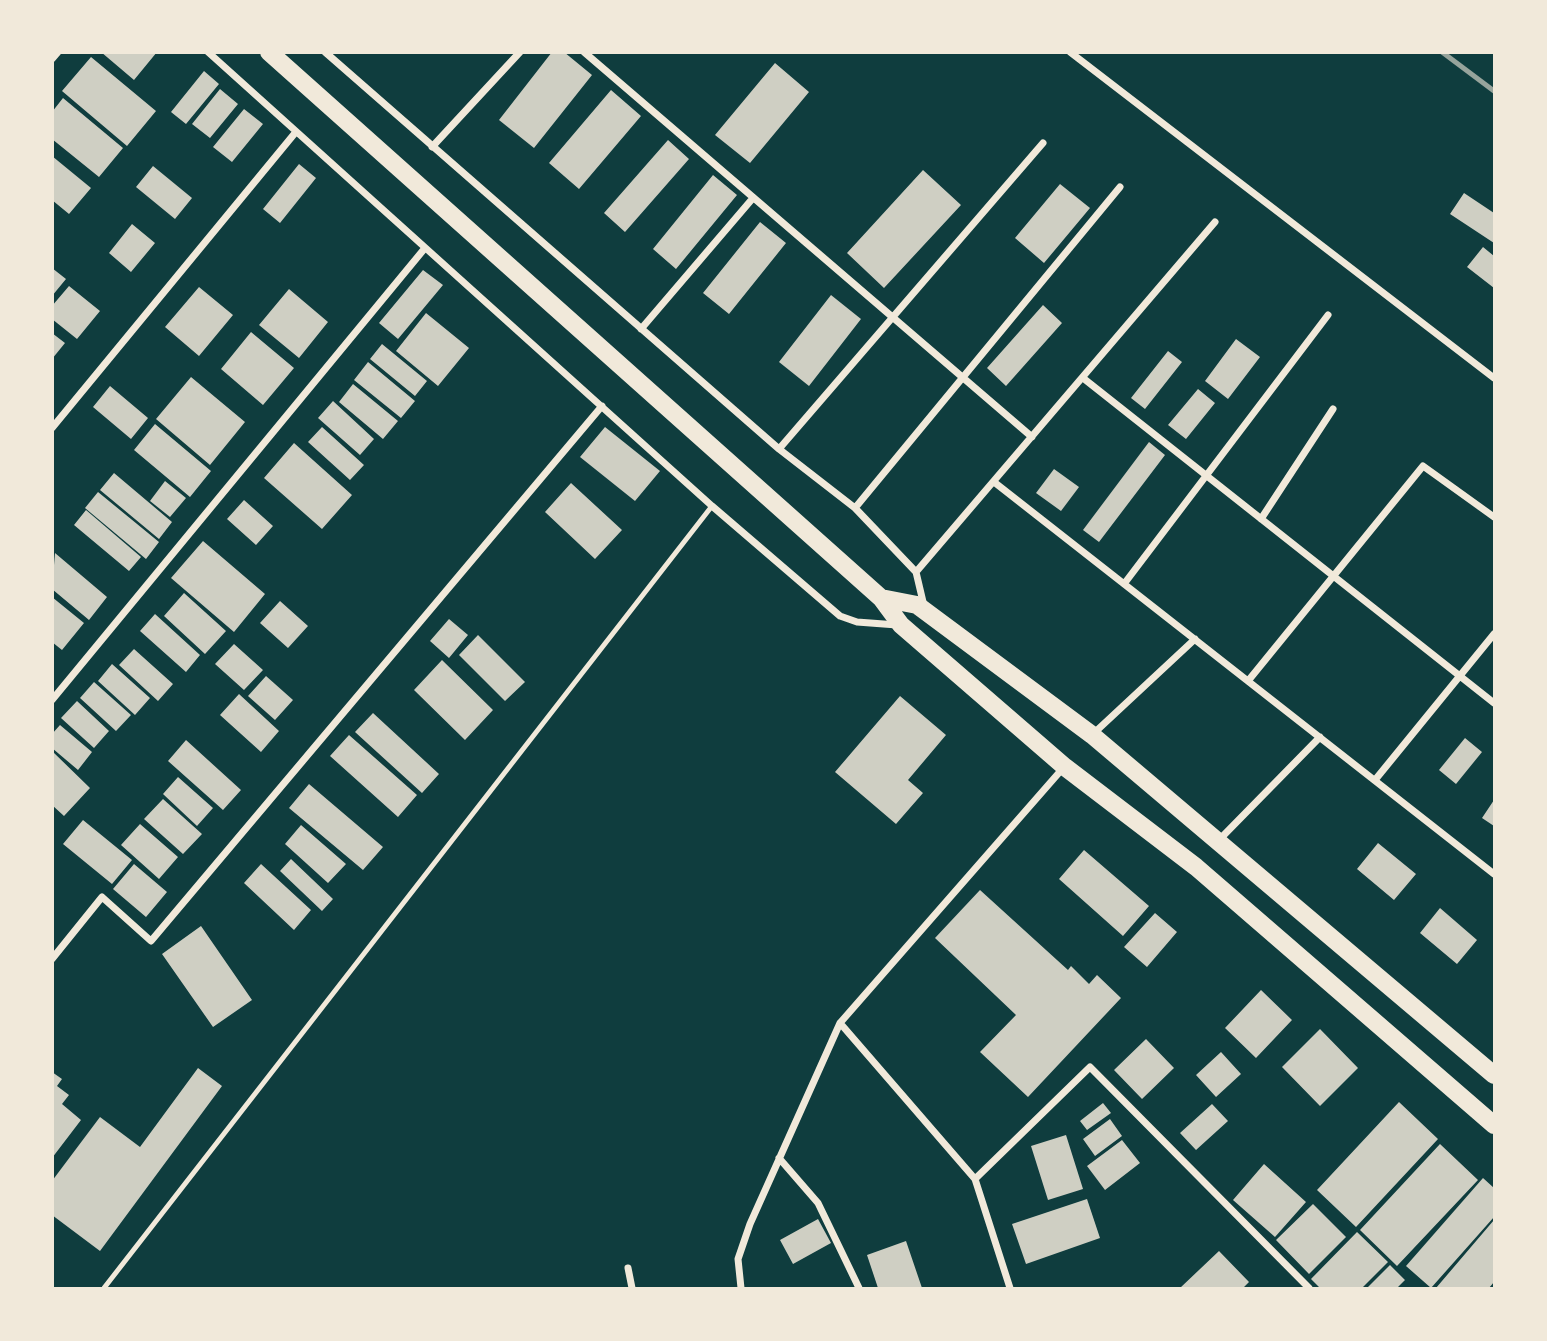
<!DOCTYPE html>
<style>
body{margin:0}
#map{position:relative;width:1547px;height:1341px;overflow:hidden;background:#0f3d3e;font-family:"Space Grotesk",sans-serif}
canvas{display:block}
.frame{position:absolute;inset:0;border:54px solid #f1e9da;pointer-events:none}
</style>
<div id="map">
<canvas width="1547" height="1341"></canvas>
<div class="frame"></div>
</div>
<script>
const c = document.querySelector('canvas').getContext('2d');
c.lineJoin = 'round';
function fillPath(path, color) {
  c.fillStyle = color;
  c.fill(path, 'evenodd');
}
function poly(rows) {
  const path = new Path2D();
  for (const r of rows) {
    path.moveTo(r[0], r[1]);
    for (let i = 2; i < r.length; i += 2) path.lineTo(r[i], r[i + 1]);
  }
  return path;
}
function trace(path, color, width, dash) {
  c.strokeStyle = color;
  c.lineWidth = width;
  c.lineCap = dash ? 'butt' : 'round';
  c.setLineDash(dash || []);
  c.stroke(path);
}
fillPath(poly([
 [101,52,157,52,134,80],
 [552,52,564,52,592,75,534,148,499,120],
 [91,57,156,111,127,146,62,91],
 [775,63,809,92,750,163,715,135],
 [204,71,219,84,186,124,171,112],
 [220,89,238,104,210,138,192,124],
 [611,90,641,116,579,189,549,163],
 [63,98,123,148,99,177,52,139,52,112],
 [244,109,263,124,232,162,213,147],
 [668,140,689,159,625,232,604,213],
 [52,156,91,188,69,214,52,200],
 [299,164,316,178,280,223,263,209],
 [153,166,192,198,175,219,136,187],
 [923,170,961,205,884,288,847,253],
 [713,175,737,195,676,269,653,249],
 [1060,184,1090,208,1044,263,1015,238],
 [1464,193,1494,213,1494,243,1450,214],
 [760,222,786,243,729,314,703,293],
 [132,224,155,243,131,272,109,253],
 [1483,247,1494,256,1494,288,1467,267],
 [52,268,66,279,52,296],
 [423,270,443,285,398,339,379,323],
 [69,286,100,311,77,339,52,319,52,306],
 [199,287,233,315,199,356,165,327],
 [289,289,328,322,299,358,259,325],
 [831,295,861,319,809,386,779,362],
 [1043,305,1062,323,1006,386,987,368],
 [426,313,469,348,438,386,396,351],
 [251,332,294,368,263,405,221,369],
 [52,333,65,343,52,359],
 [1236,339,1260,357,1228,399,1205,381],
 [382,344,427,381,415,396,370,359],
 [1168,351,1182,362,1145,409,1131,398],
 [368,362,415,401,401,418,354,380],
 [191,377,245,422,210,465,156,419],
 [353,384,398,421,383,439,339,402],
 [110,386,148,418,131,439,93,407],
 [1198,389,1215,403,1186,439,1168,425],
 [333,401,374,439,360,455,318,418],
 [155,424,211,471,190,497,134,450],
 [322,427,364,465,350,480,308,442],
 [605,427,660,471,635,501,580,457],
 [1149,442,1165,455,1099,542,1083,530],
 [294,443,352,495,322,529,264,478],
 [1054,469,1079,487,1061,511,1036,493],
 [114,473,172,522,159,539,100,490],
 [165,481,186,498,170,517,150,501],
 [571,483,622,530,595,559,545,512],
 [98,492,159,542,146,559,85,508],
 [244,500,273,526,256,545,227,519],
 [86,510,141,557,129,571,74,525],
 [203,541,265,594,234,632,171,578],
 [55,553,107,597,89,620,52,589],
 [184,593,226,631,205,654,164,616],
 [52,597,84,623,62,650,52,642],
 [280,601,308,626,288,648,260,623],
 [155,614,200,655,186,672,140,631],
 [449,619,468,635,449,658,430,641],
 [478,635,525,682,505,701,459,655],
 [234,644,263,670,244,690,215,664],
 [134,649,173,684,158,701,119,665],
 [442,660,493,710,465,740,414,690],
 [112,664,150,698,135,715,98,681],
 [266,676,293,700,275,720,248,696],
 [94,682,131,715,116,731,80,698],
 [239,694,279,731,261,752,220,715],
 [900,696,946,735,908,780,923,793,896,824,835,772],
 [77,701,109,731,94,748,61,718],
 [373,713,439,774,422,793,355,732],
 [60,725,92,752,78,770,52,748,52,734],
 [349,735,417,795,398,817,330,756],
 [1465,738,1482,752,1456,784,1439,770],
 [186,740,241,790,223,810,168,761],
 [52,751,90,788,64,816,52,805],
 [178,777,213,808,197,826,163,794],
 [309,784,383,847,363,870,289,808],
 [163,799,202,834,183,854,144,819],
 [1494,800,1494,826,1482,818],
 [83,820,132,860,112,884,63,844],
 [140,824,178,857,159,879,121,845],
 [301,825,346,864,328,883,285,844],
 [1378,843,1416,874,1394,900,1357,869],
 [1084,850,1149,906,1123,936,1059,879],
 [291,859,333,899,322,911,280,871],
 [134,864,167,892,146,917,113,889],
 [261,864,311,910,294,930,244,883],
 [980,890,1068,970,1071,966,1089,984,1097,975,1121,998,1028,1097,980,1052,1016,1015,935,938],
 [1440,908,1477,940,1457,964,1420,933],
 [1155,913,1177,932,1147,967,1124,947],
 [201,926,252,1000,213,1027,162,954],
 [1261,990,1292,1020,1256,1058,1225,1028],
 [1320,1029,1358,1068,1320,1106,1282,1067],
 [1146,1039,1174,1068,1142,1099,1114,1070],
 [1221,1052,1241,1074,1216,1097,1196,1075],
 [198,1068,222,1086,100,1251,52,1215,52,1181,100,1117,140,1147],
 [52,1072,62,1079,57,1086,69,1095,62,1104,81,1120,52,1158],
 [1399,1102,1438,1139,1356,1227,1317,1190],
 [1103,1103,1111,1113,1087,1130,1080,1121],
 [1212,1104,1228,1121,1196,1150,1180,1133],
 [1110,1119,1122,1136,1095,1156,1083,1139],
 [1066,1135,1083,1189,1048,1200,1031,1146],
 [1122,1140,1140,1163,1105,1190,1087,1166],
 [1440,1144,1478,1180,1397,1266,1360,1230],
 [1264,1164,1306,1202,1275,1237,1233,1200],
 [1483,1178,1494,1188,1494,1217,1431,1288,1406,1266],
 [1087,1199,1100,1238,1026,1264,1012,1224],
 [1313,1204,1346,1237,1309,1274,1276,1240],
 [818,1219,831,1243,793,1264,780,1240],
 [1494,1220,1494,1282,1489,1288,1436,1288],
 [1357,1232,1388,1262,1362,1288,1320,1288,1311,1279],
 [906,1241,922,1288,878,1288,867,1255],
 [1219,1251,1249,1282,1243,1288,1180,1288],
 [1390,1265,1405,1280,1397,1288,1367,1288]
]), '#cfcfc3');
trace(poly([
 [104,1288,712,506]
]), '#f1e9da', 5);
trace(poly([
 [208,52,712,506,840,616,857,622,897,625],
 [325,52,779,449,855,508,916,572,924,606],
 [584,52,1032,437],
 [1070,52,1494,378],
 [52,59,58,52],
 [432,147,520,52],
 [641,329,753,198],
 [1083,378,1494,703],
 [52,428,295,133],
 [779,449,1043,143],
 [994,482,1494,874],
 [855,508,1120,187],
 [1261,519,1333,409],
 [916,572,1215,222],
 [1124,584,1328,315],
 [1248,681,1423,466,1494,517],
 [52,700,425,248],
 [1093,734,1195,639],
 [1375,780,1494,634],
 [1220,839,1320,737],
 [52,959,102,897,151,941,602,406],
 [779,1158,818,1203,859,1288],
 [975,1179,1090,1067,1309,1288],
 [628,1268,632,1288],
 [741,1288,738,1259,750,1224,840,1023],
 [1010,1288,975,1179,840,1023,1064,767]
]), '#f1e9da', 7);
trace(poly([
 [269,52,881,598,901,625,1065,767,1196,867,1494,1125],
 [881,598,917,605,1092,735,1494,1075]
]), '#f1e9da', 18);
trace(poly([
 [1442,52,1494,91]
]), '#97a49c', 5);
</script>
